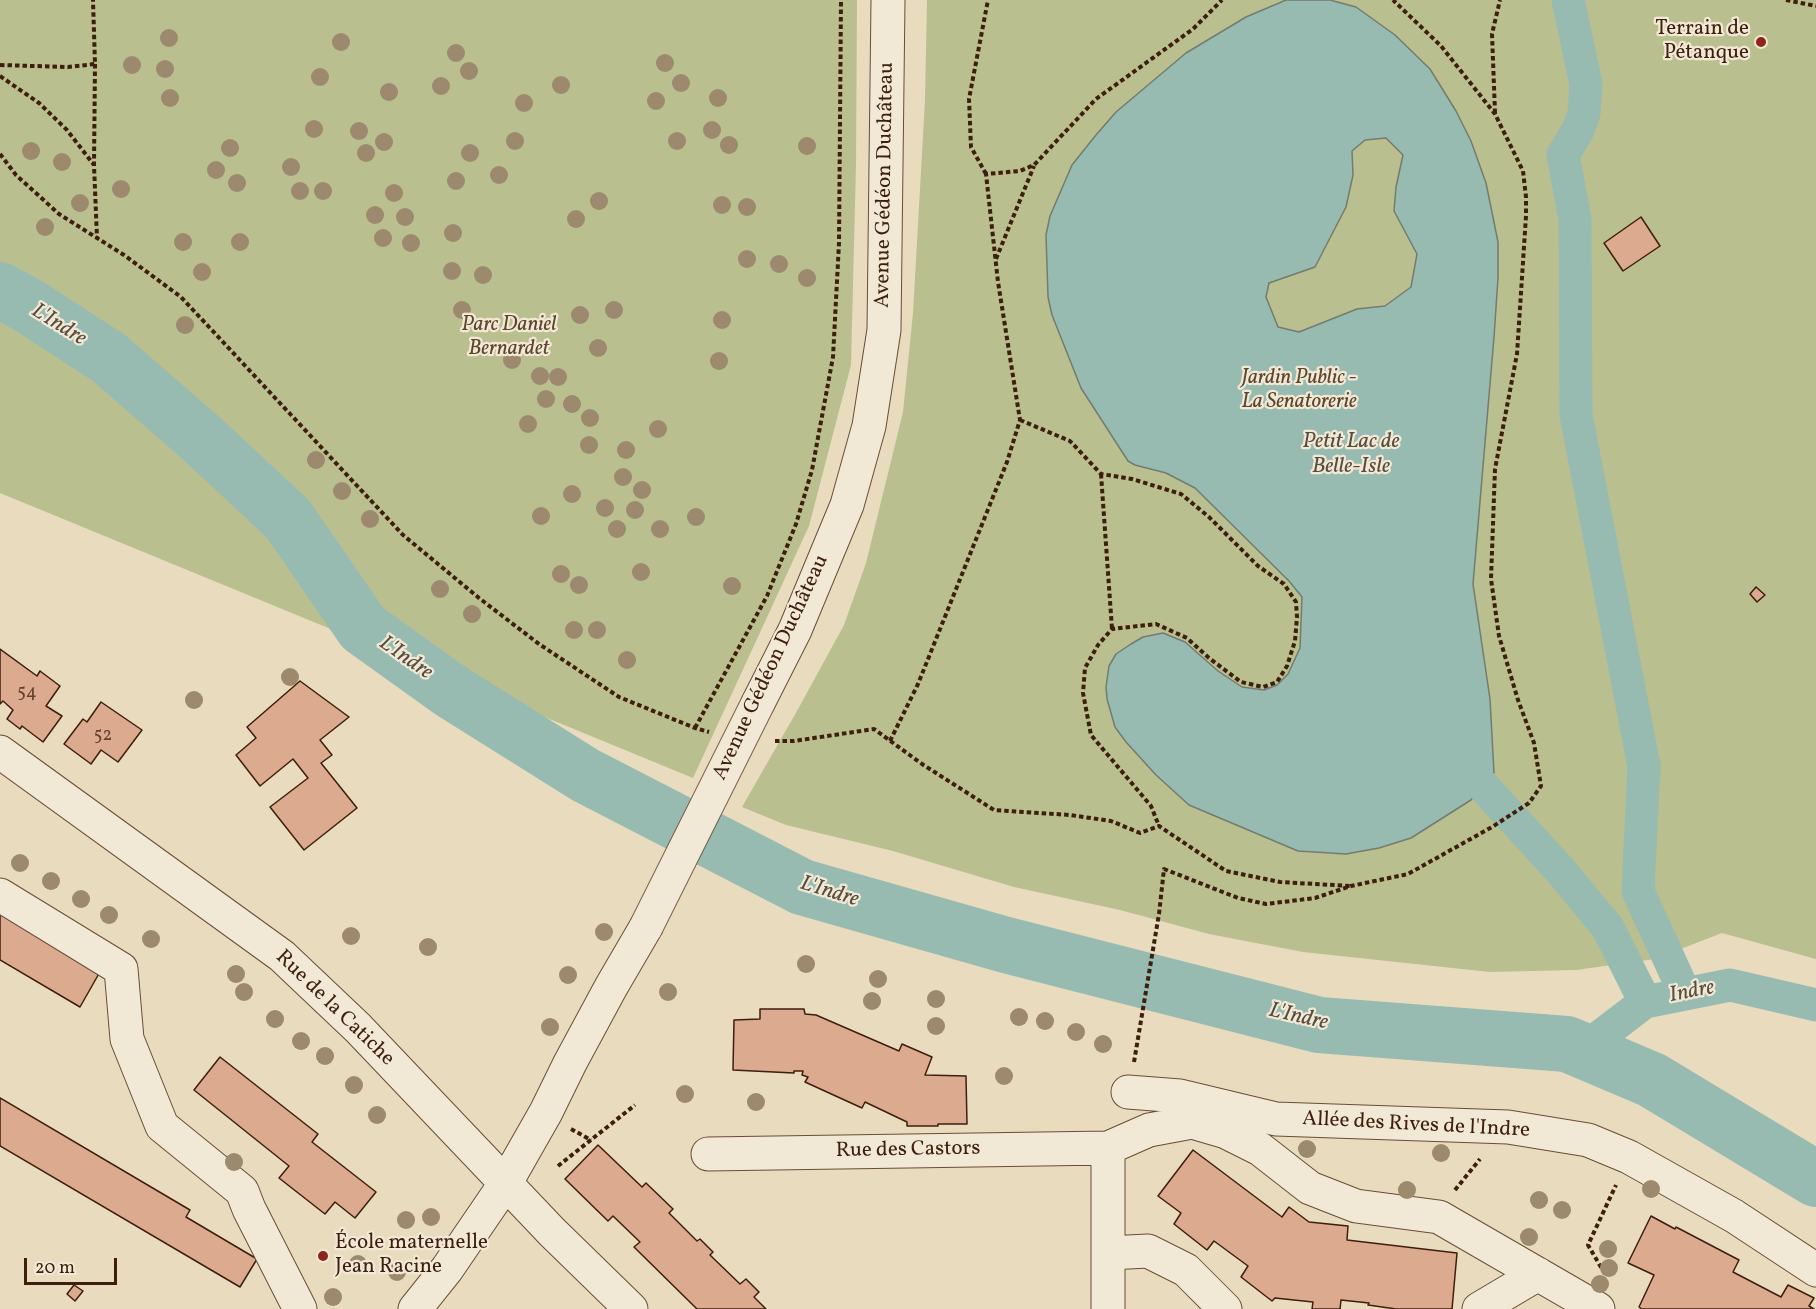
<!DOCTYPE html>
<meta charset="utf-8">
<style>
body{margin:0}
#map{position:relative;width:1816px;height:1309px;overflow:hidden;background:#e9dbbe;font-family:Vollkorn,serif}
canvas{display:block}
.scale{position:absolute;left:24px;top:1258px;width:93px;height:27px;box-sizing:border-box;border:3px solid #3e1e0c;border-top:0;padding-left:8px;font-size:18px;line-height:21px;white-space:nowrap;color:#3e1e0c;-webkit-text-stroke:4px #f1e8d5;paint-order:stroke}
</style>
<div id="map">
<canvas width="1816" height="1309"></canvas>
<div class="scale">20 m</div>
</div>
<script>
const c = document.querySelector('canvas').getContext('2d');
c.lineJoin = 'round';
function fillPath(path, color) {
  c.fillStyle = color;
  c.fill(path, 'evenodd');
}
function poly(rows) {
  const path = new Path2D();
  for (const r of rows) {
    path.moveTo(r[0], r[1]);
    for (let i = 2; i < r.length; i += 2) path.lineTo(r[i], r[i + 1]);
  }
  return path;
}
function trace(path, color, width, dash) {
  c.strokeStyle = color;
  c.lineWidth = width;
  c.lineCap = dash ? 'butt' : 'round';
  c.setLineDash(dash || []);
  c.stroke(path);
}
function label(font, color, halo, rows, align = 'center') {
  c.font = font + ' Vollkorn,serif';
  c.lineWidth = 4.5;
  c.setLineDash([]);
  c.textBaseline = 'middle';
  c.strokeStyle = halo;
  c.fillStyle = color;
  for (const [text, x, y, turn = 0] of rows) {
    c.save();
    c.translate(x, y);
    c.rotate((+turn || 0) * Math.PI / 180);
    c.textAlign = isNaN(turn) ? turn : align;
    if (halo) c.strokeText(text, 0, 0);
    c.fillText(text, 0, 0);
    c.restore();
  }
}
fillPath(poly([
 [0,0,857,0,856,165,851,365,809,526,693,778,0,493],
 [927,0,1816,0,1816,959,1722,933,1655,959,1576,970,1490,972,1303,952,1209,934,1120,910,1014,887,893,851,786,825,742,807,797,711,844,625,866,563,903,412,913,313,925,100]
]), '#babf8f');
const water = poly([
 [1286,0,1330,0,1356,7,1395,35,1430,69,1456,111,1471,141,1486,183,1498,242,1498,278,1494,337,1473,584,1490,699,1494,773,1471,800,1411,838,1379,848,1346,854,1298,851,1189,805,1156,775,1126,742,1115,727,1107,699,1106,687,1109,666,1116,654,1131,644,1143,637,1163,633,1185,642,1218,671,1242,687,1264,690,1277,685,1288,674,1300,648,1302,597,1289,581,1195,488,1166,473,1135,465,1128,461,1081,388,1052,315,1048,297,1046,235,1050,216,1072,165,1096,135,1116,112,1186,53,1246,17,1286,0],
 [1386,138,1403,155,1396,187,1394,211,1417,254,1411,287,1385,306,1357,309,1299,332,1278,327,1266,297,1269,283,1315,267,1346,207,1353,175,1352,151,1365,140,1386,138]
]);
fillPath(water, '#97bbb1');
trace(water, '#737c6f', 1.5);
trace(poly([
 [1568,0,1586,84,1584,114,1578,130,1563,155,1575,219,1576,415,1644,766,1638,891,1685,994],
 [1483,786,1560,870,1608,928,1645,1002],
 [1581,1051,1645,1002,1730,985,1816,1005]
]), '#97bbb1', 33);
trace(poly([
 [0,290,29,306,109,358,202,439,288,519,363,628,451,691,585,775,802,887,1006,945,1319,1025,1567,1044,1652,1080,1816,1179]
]), '#97bbb1', 56);
const building = poly([
 [1641,217,1660,246,1623,271,1604,243,1641,217],
 [1756,587,1765,595,1757,602,1750,594,1756,587],
 [0,649,37,676,40,671,60,686,46,706,62,716,43,742,22,726,20,729,7,719,13,710,3,701,0,704,0,649],
 [300,681,349,717,320,740,332,755,321,763,357,808,304,850,270,807,308,778,293,759,260,786,236,755,256,738,247,727,300,681],
 [101,702,142,730,118,762,101,750,91,764,64,744,83,719,87,722,101,702],
 [0,913,101,970,80,1007,0,960,0,913],
 [760,1009,804,1009,805,1014,816,1015,899,1051,902,1044,932,1057,925,1075,966,1076,967,1124,938,1124,938,1126,907,1126,907,1122,865,1102,862,1108,805,1082,808,1077,802,1075,803,1071,794,1071,794,1073,733,1070,734,1020,760,1019,760,1009],
 [220,1057,318,1134,312,1142,376,1192,355,1218,335,1202,325,1214,279,1178,289,1166,194,1090,220,1057],
 [0,1098,190,1210,186,1217,257,1259,240,1287,0,1146,0,1098],
 [598,1145,642,1187,646,1183,673,1209,669,1213,697,1241,700,1239,713,1252,710,1255,740,1284,746,1279,759,1292,754,1297,766,1309,697,1309,634,1247,640,1242,613,1216,608,1221,565,1179,598,1145],
 [1193,1150,1282,1217,1289,1207,1309,1222,1348,1226,1347,1240,1457,1253,1452,1309,1396,1309,1368,1305,1369,1303,1341,1300,1340,1309,1312,1309,1313,1302,1275,1298,1272,1301,1241,1277,1248,1266,1214,1241,1207,1250,1174,1224,1181,1213,1158,1196,1193,1150],
 [1651,1216,1675,1229,1676,1227,1739,1260,1733,1272,1781,1297,1788,1285,1814,1298,1809,1306,1814,1309,1642,1309,1639,1307,1654,1275,1628,1263,1651,1216],
 [74,1285,83,1291,75,1301,67,1294,74,1285]
]);
fillPath(building, '#dcaa8f');
trace(building, '#3e1e0c', 1.5);
const minor = poly([
 [758,703,795,630,847,505,869,426,884,330,888,0],
 [0,752,282,956,358,1028,552,1232,631,1309],
 [0,895,121,969,127,1039,162,1126,242,1191,249,1209,300,1309],
 [1128,1092,1180,1096,1276,1119,1508,1127,1588,1140,1629,1157,1734,1216,1816,1270],
 [708,1154,1108,1148,1149,1130,1192,1122,1226,1132,1260,1149,1310,1188,1356,1206,1439,1217,1598,1309],
 [1108,1253,1148,1251,1186,1270,1225,1309],
 [415,1309,447,1269,505,1184,546,1112,570,1063,611,987,646,927],
 [1108,1309,1108,1148],
 [1479,1309,1538,1274]
]);
trace(minor, '#694d38', 35);
trace(poly([
 [1786,0,1816,6],
 [95,64,94,165,97,238],
 [0,65,68,67,95,64,93,0],
 [0,76,39,103,67,130,94,165],
 [1495,113,1492,34,1500,0],
 [0,154,16,175,59,214,124,255,181,297,403,535,479,598,539,644,619,697,695,728,709,732],
 [986,174,971,147,969,99,988,0],
 [996,259,1034,166],
 [1020,420,1070,441,1101,474,1132,479,1181,494,1209,517,1258,566,1284,584,1296,602,1297,617,1295,641,1287,666,1277,682,1263,687,1241,682,1209,658,1187,638,1156,624,1112,629,1098,645,1085,668,1083,693,1091,735,1151,806,1159,826],
 [1101,474,1112,629],
 [695,728,767,596,796,524,812,470,833,357,839,243,841,0],
 [775,741,794,741,874,729,922,764,994,810,1070,815,1111,821,1140,833,1159,826,1226,871,1280,882,1351,886],
 [890,741,918,684,1007,462,1020,420,998,282,986,174,1020,171,1034,165,1096,99,1193,29,1222,0],
 [1134,1062,1159,914,1164,869,1238,898,1266,904,1315,898,1351,886,1408,874,1492,827,1529,803,1541,786,1534,743,1518,700,1499,636,1491,579,1495,469,1517,354,1526,216,1526,197,1523,171,1495,114,1441,46,1393,0],
 [571,1129,591,1140],
 [558,1166,635,1105],
 [1455,1190,1480,1159],
 [1605,1274,1588,1245,1616,1185]
]), '#3e1e0c', 4, [4.5, 3]);
trace(minor, '#f1e8d5', 33);
const minorBridge = poly([
 [646,927,758,703]
]);
trace(minorBridge, '#694d38', 35, []);
trace(minorBridge, '#f1e8d5', 33);
c.fillStyle = '#9c896e';
for (const [x, y] of [
 [169,38],
 [341,42],
 [456,53],
 [665,63],
 [132,65],
 [165,69],
 [469,71],
 [320,77],
 [681,83],
 [561,85],
 [441,86],
 [389,92],
 [170,98],
 [718,98],
 [656,101],
 [524,103],
 [314,129],
 [712,130],
 [359,131],
 [515,141],
 [677,141],
 [384,142],
 [729,145],
 [807,146],
 [230,148],
 [31,151],
 [366,153],
 [470,153],
 [62,162],
 [291,167],
 [216,170],
 [499,175],
 [456,181],
 [237,183],
 [121,189],
 [300,191],
 [323,191],
 [394,193],
 [599,201],
 [80,203],
 [722,205],
 [747,207],
 [375,215],
 [405,217],
 [576,219],
 [45,227],
 [453,233],
 [383,238],
 [183,242],
 [240,242],
 [411,243],
 [747,259],
 [779,264],
 [452,271],
 [202,272],
 [483,275],
 [807,278],
 [462,310],
 [614,310],
 [580,315],
 [722,320],
 [185,325],
 [598,348],
 [512,360],
 [719,361],
 [540,376],
 [558,377],
 [546,399],
 [572,404],
 [590,418],
 [528,424],
 [658,429],
 [589,445],
 [626,450],
 [316,460],
 [623,477],
 [642,490],
 [342,491],
 [572,494],
 [605,508],
 [635,510],
 [541,516],
 [696,517],
 [370,519],
 [617,529],
 [660,529],
 [641,572],
 [561,574],
 [579,585],
 [732,586],
 [440,589],
 [472,614],
 [574,630],
 [597,630],
 [627,660],
 [290,677],
 [194,700],
 [20,863],
 [51,881],
 [81,899],
 [109,915],
 [604,932],
 [351,936],
 [151,939],
 [428,947],
 [806,964],
 [236,974],
 [568,975],
 [878,979],
 [244,992],
 [668,992],
 [936,999],
 [872,1001],
 [1019,1017],
 [275,1019],
 [1045,1021],
 [936,1026],
 [550,1027],
 [1076,1032],
 [301,1041],
 [1103,1044],
 [325,1056],
 [1004,1076],
 [354,1085],
 [685,1094],
 [756,1102],
 [377,1115],
 [1307,1149],
 [1441,1153],
 [234,1162],
 [1651,1189],
 [1407,1190],
 [1539,1200],
 [1562,1210],
 [431,1217],
 [406,1220],
 [1529,1237],
 [1608,1249],
 [358,1264],
 [1609,1268],
 [397,1272],
 [1600,1284],
 [333,1297]
]) {
  c.beginPath();
  c.arc(x, y, 9, 0, 2 * Math.PI);
  c.fill();
}
for (const [x, y, r, color] of [
 [1761,42,6,"#8f2418"],
 [323,1256,6,"#8f2418"]
]) {
  const dot = new Path2D();
  dot.arc(x, y, r, 0, 2 * Math.PI);
  c.fillStyle = color;
  c.fill(dot);
  trace(dot, '#f1e8d5', 2);
}
label('18px', '#66412d', null, [
 ["54",27,694],
 ["52",103,737]
]);
label('21px', '#3e1e0c', '#f1e8d5', [
 ["Terrain de",1749,30],
 ["Pétanque",1749,54],
 ["École maternelle",335,1244,"left"],
 ["Jean Racine",335,1268,"left"]
], 'right');
label('21px', '#3e1e0c', '#f1e8d5', [
 ["Avenue Gédéon Duchâteau",886,185,-89],
 ["Avenue Gédéon Duchâteau",772,668,-65],
 ["Rue de la Catiche",334,1009,44],
 ["Allée des Rives de l'Indre",1416,1126,3],
 ["Rue des Castors",908,1151,-1]
]);
label('italic 21px', '#5d462d', '#f1e8d5', [
 ["Parc Daniel",509,326],
 ["Bernardet",509,350],
 ["Jardin Public -",1299,379],
 ["La Senatorerie",1299,403]
]);
label('italic 22px', '#594d3e', '#f1e8d5', [
 ["L'Indre",58,326,32],
 ["Petit Lac de",1351,443],
 ["Belle-Isle",1351,468],
 ["L'Indre",405,659,35],
 ["L'Indre",829,893,17],
 ["Indre",1692,993,-11],
 ["L'Indre",1298,1018,13]
]);
</script>
